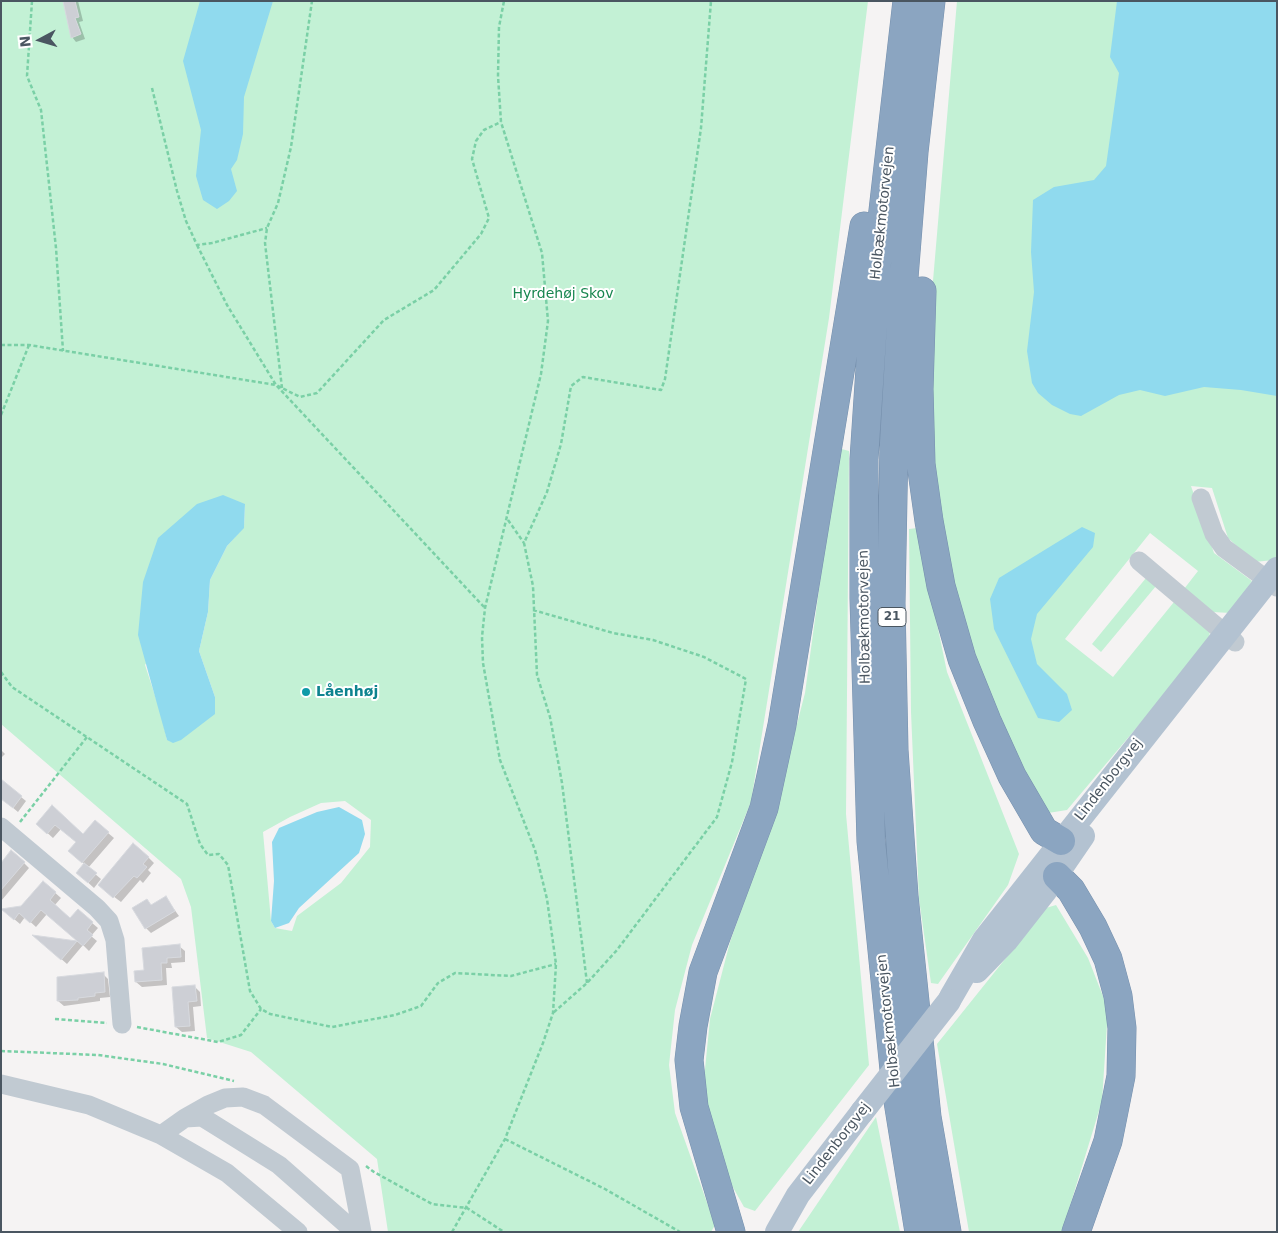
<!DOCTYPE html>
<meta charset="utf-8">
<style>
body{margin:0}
#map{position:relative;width:1278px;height:1233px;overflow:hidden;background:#f5f3f3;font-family:"DejaVu Sans",sans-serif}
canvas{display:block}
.frame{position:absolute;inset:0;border:2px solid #4a5661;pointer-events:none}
.north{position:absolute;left:15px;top:15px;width:50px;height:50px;-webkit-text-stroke:4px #fff;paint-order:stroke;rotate:264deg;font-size:14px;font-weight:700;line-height:20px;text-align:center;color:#4a5661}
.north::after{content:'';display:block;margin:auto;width:18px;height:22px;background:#4a5661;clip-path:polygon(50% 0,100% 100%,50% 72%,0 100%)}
</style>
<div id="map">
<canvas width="1278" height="1233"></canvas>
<div class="frame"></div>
<div class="north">N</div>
</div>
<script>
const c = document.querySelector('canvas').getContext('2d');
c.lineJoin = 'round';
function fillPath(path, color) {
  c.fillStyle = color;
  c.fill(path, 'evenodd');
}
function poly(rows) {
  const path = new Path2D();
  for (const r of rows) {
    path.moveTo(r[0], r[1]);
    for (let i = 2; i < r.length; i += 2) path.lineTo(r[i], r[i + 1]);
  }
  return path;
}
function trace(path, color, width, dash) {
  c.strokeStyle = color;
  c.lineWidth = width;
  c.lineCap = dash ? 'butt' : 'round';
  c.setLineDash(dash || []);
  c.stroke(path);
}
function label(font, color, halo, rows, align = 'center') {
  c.font = font + ' "DejaVu Sans",sans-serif';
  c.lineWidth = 4;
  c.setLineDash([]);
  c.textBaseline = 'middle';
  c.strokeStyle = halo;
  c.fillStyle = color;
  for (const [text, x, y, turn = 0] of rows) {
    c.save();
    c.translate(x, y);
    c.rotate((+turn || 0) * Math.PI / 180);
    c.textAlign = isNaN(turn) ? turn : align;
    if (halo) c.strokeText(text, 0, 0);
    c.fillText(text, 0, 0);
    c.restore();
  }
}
fillPath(poly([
 [1,1,868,1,829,318,751,802,692,945,675,1010,669,1065,675,1113,715,1225,711,1232,388,1232,377,1159,251,1052,207,1038,191,907,181,879,1,724],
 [245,504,244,527,227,546,210,580,208,612,199,651,215,697,167,740,161,714,145,665],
 [345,801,371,820,370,847,341,883,297,916,292,931,275,928,271,921,263,832,290,817,321,803],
 [957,1,1277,1,1277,556,1274,560,1254,562,1228,538,1212,488,1191,486,1214,553,1252,581,1231,613,1212,612,1184,589,1198,571,1150,533,1065,639,1113,677,1174,602,1210,628,1209,642,1067,810,1048,813,1034,800,970,653,951,584,928,429,931,304],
 [838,448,849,451,846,814,869,1065,755,1211,744,1207,730,1182,703,1089,710,1019,730,942,770,828,805,693],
 [917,528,947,672,1019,854,1008,885,938,984,931,983,919,899,911,712,909,529],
 [1146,578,1156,586,1101,652,1092,644],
 [1056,905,1088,958,1108,1009,1102,1101,1062,1232,969,1232,937,1044,1046,908],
 [876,1117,900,1232,798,1232]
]), '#c3f1d5');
fillPath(poly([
 [200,1,273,1,244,97,243,134,237,160,231,169,237,191,229,201,217,209,203,200,196,176,201,130,183,61],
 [1117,1,1277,1,1277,396,1241,390,1204,387,1165,396,1140,390,1119,395,1081,416,1070,414,1052,405,1038,393,1032,383,1027,351,1034,292,1031,252,1033,200,1054,187,1094,180,1106,166,1119,73,1110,57],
 [223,495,245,504,244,528,227,546,210,580,208,612,199,651,215,697,215,714,181,740,173,743,167,740,138,635,143,582,158,538,197,504],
 [1082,527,1095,533,1093,547,1037,614,1031,639,1037,664,1067,694,1072,710,1059,722,1038,718,994,629,990,599,999,578],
 [339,807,362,820,365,834,359,853,299,908,289,923,275,928,271,921,274,881,272,842,279,828,317,812]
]), '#90daee');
fillPath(poly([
 [64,1,78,1,83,21,79,22,85,39,76,42,72,37],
 [1,750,5,754,1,758],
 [1,781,26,801,18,812,1,798],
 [52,807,83,836,95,822,114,838,88,868,101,879,94,888,83,878,84,864,75,857,77,843,61,829,53,838,43,829],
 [148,857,154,863,148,870,151,873,143,883,140,880,121,902,105,890],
 [24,863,29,868,1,901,1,865],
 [43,882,61,898,54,906,70,920,78,911,98,928,91,936,97,941,89,951,83,945,67,964,36,937,80,942,47,914,36,927,25,917,20,924,7,913,22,908],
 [166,898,179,916,151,933,146,928,146,900,152,906],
 [179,946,185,951,185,962,171,963,172,968,166,968,167,985,142,987,136,982,145,971],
 [103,974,108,979,110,997,100,998,100,1001,64,1006,58,1001],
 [195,987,200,992,201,1006,193,1007,195,1031,182,1032,176,1027]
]), '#0003');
const building = poly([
 [63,1,75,1,79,17,75,18,81,34,71,38,63,1],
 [1,779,22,796,13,808,1,799,1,779],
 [52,805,83,834,95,820,109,832,82,863,68,851,76,842,55,825,47,834,36,824,52,805],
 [133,843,149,857,143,864,147,867,137,878,134,876,113,898,98,885,133,843],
 [11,850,25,862,1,890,1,863,11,850],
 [84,863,97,873,88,883,76,873,84,863],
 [43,881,56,892,50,900,70,918,78,909,93,922,87,930,93,935,83,946,77,941,61,960,32,935,77,941,41,910,30,923,19,913,14,920,1,909,21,906,43,881],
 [166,896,175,911,145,929,132,908,147,899,151,905,166,896],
 [180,944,181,957,167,958,167,963,161,963,162,980,135,982,134,971,144,970,142,948,180,944],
 [104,972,105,992,95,993,95,996,78,998,78,1000,57,1001,57,977,104,972],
 [195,985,197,1001,188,1002,190,1026,175,1027,172,987,195,985]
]);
fillPath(building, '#cdcfd5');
trace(building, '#d7d9de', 1);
const highway = poly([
 [907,1,877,263,864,459,864,598,871,841,896,1089,919,1232],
 [931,1,914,152,903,290,894,443,891,603,894,750,904,896,927,1117,947,1232],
 [922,291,919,389,921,464,929,521,941,586,962,659,987,721,1012,776,1044,831,1061,841],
 [1057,876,1071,890,1093,927,1108,959,1118,996,1122,1028,1121,1076,1108,1141,1076,1232],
 [731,1232,694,1107,689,1060,693,1026,703,972,764,808,782,725,864,226]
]);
trace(highway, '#7690ad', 29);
trace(poly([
 [32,1,27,76,41,110,56,248,63,351],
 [152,88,177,191,186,221,197,245,212,243,267,228],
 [197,245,227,305,276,385,300,397,317,393,384,320,434,290,481,234,489,218,472,159,476,141,484,130,501,122],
 [1,345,29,345,276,385,485,608],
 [282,388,265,243,267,228,278,203,291,147,312,1],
 [1,415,29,345],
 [508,520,524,543],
 [533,610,613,633,653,640,704,657,746,679,732,762,717,817,617,950,587,983,553,1013],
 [1,672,12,687,187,804,200,844,208,855,219,854,228,865,250,991,261,1009,270,1014,332,1027,395,1015,421,1006,438,983,455,973,511,976,556,964],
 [20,822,87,737],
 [587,983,562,783,550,717,537,675,533,586,524,543,547,492,561,444,571,386,583,377,661,390,665,379,701,128,711,1],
 [55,1019,107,1023],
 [137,1027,218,1042,241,1035,261,1009],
 [1,1051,98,1055,163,1064,234,1081],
 [505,1139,605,1189,680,1232],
 [366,1166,374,1172,432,1204,467,1208,504,1232],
 [452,1232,505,1139,543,1043,553,1013,556,964,547,899,535,850,500,760,483,663,482,637,485,608,541,374,548,321,542,253,501,122,498,76,499,27,504,1]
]), '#7ad0a6', 2.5, [4, 2.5]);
trace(poly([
 [1201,498,1214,534,1224,548,1277,587],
 [1139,561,1235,642],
 [1,827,97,908,109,921,115,940,122,1024],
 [1,1084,89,1105,161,1135,227,1173,298,1232],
 [185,1118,208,1105,225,1098,243,1097,264,1105,350,1169,362,1232],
 [161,1135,185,1118,202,1117,279,1165,355,1232]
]), '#c1cad2', 19);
trace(poly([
 [977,971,1006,941,1046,890,1083,836],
 [951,997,984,940,1277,569],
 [777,1232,798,1195,862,1112]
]), '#b3c2d1', 24);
trace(highway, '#8ba5c1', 28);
trace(poly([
 [862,1112,949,1001]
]), '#b3c2d1', 24);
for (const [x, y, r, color] of [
 [306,692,5,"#0f9aa8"]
]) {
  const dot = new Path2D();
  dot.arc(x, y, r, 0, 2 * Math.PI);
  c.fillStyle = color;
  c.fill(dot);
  trace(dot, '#fff', 2);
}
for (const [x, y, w] of [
 [892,617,28]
]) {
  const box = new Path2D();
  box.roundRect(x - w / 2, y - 9.5, w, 19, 4);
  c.fillStyle = '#fff';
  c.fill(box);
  trace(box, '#4a5661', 1);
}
label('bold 12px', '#4a5661', null, [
 ["21",892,617]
]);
label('14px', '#4a5661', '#fff', [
 ["Holbækmotorvejen",883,213,-84],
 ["Holbækmotorvejen",865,617,-91],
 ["Lindenborgvej",1109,780,-52],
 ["Holbækmotorvejen",889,1021,-96],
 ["Lindenborgvej",837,1144,-52]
]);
label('14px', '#17864f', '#fff', [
 ["Hyrdehøj Skov",563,294]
]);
label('bold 14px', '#0d838f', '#fff', [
 ["Låenhøj",316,692]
], 'left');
</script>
